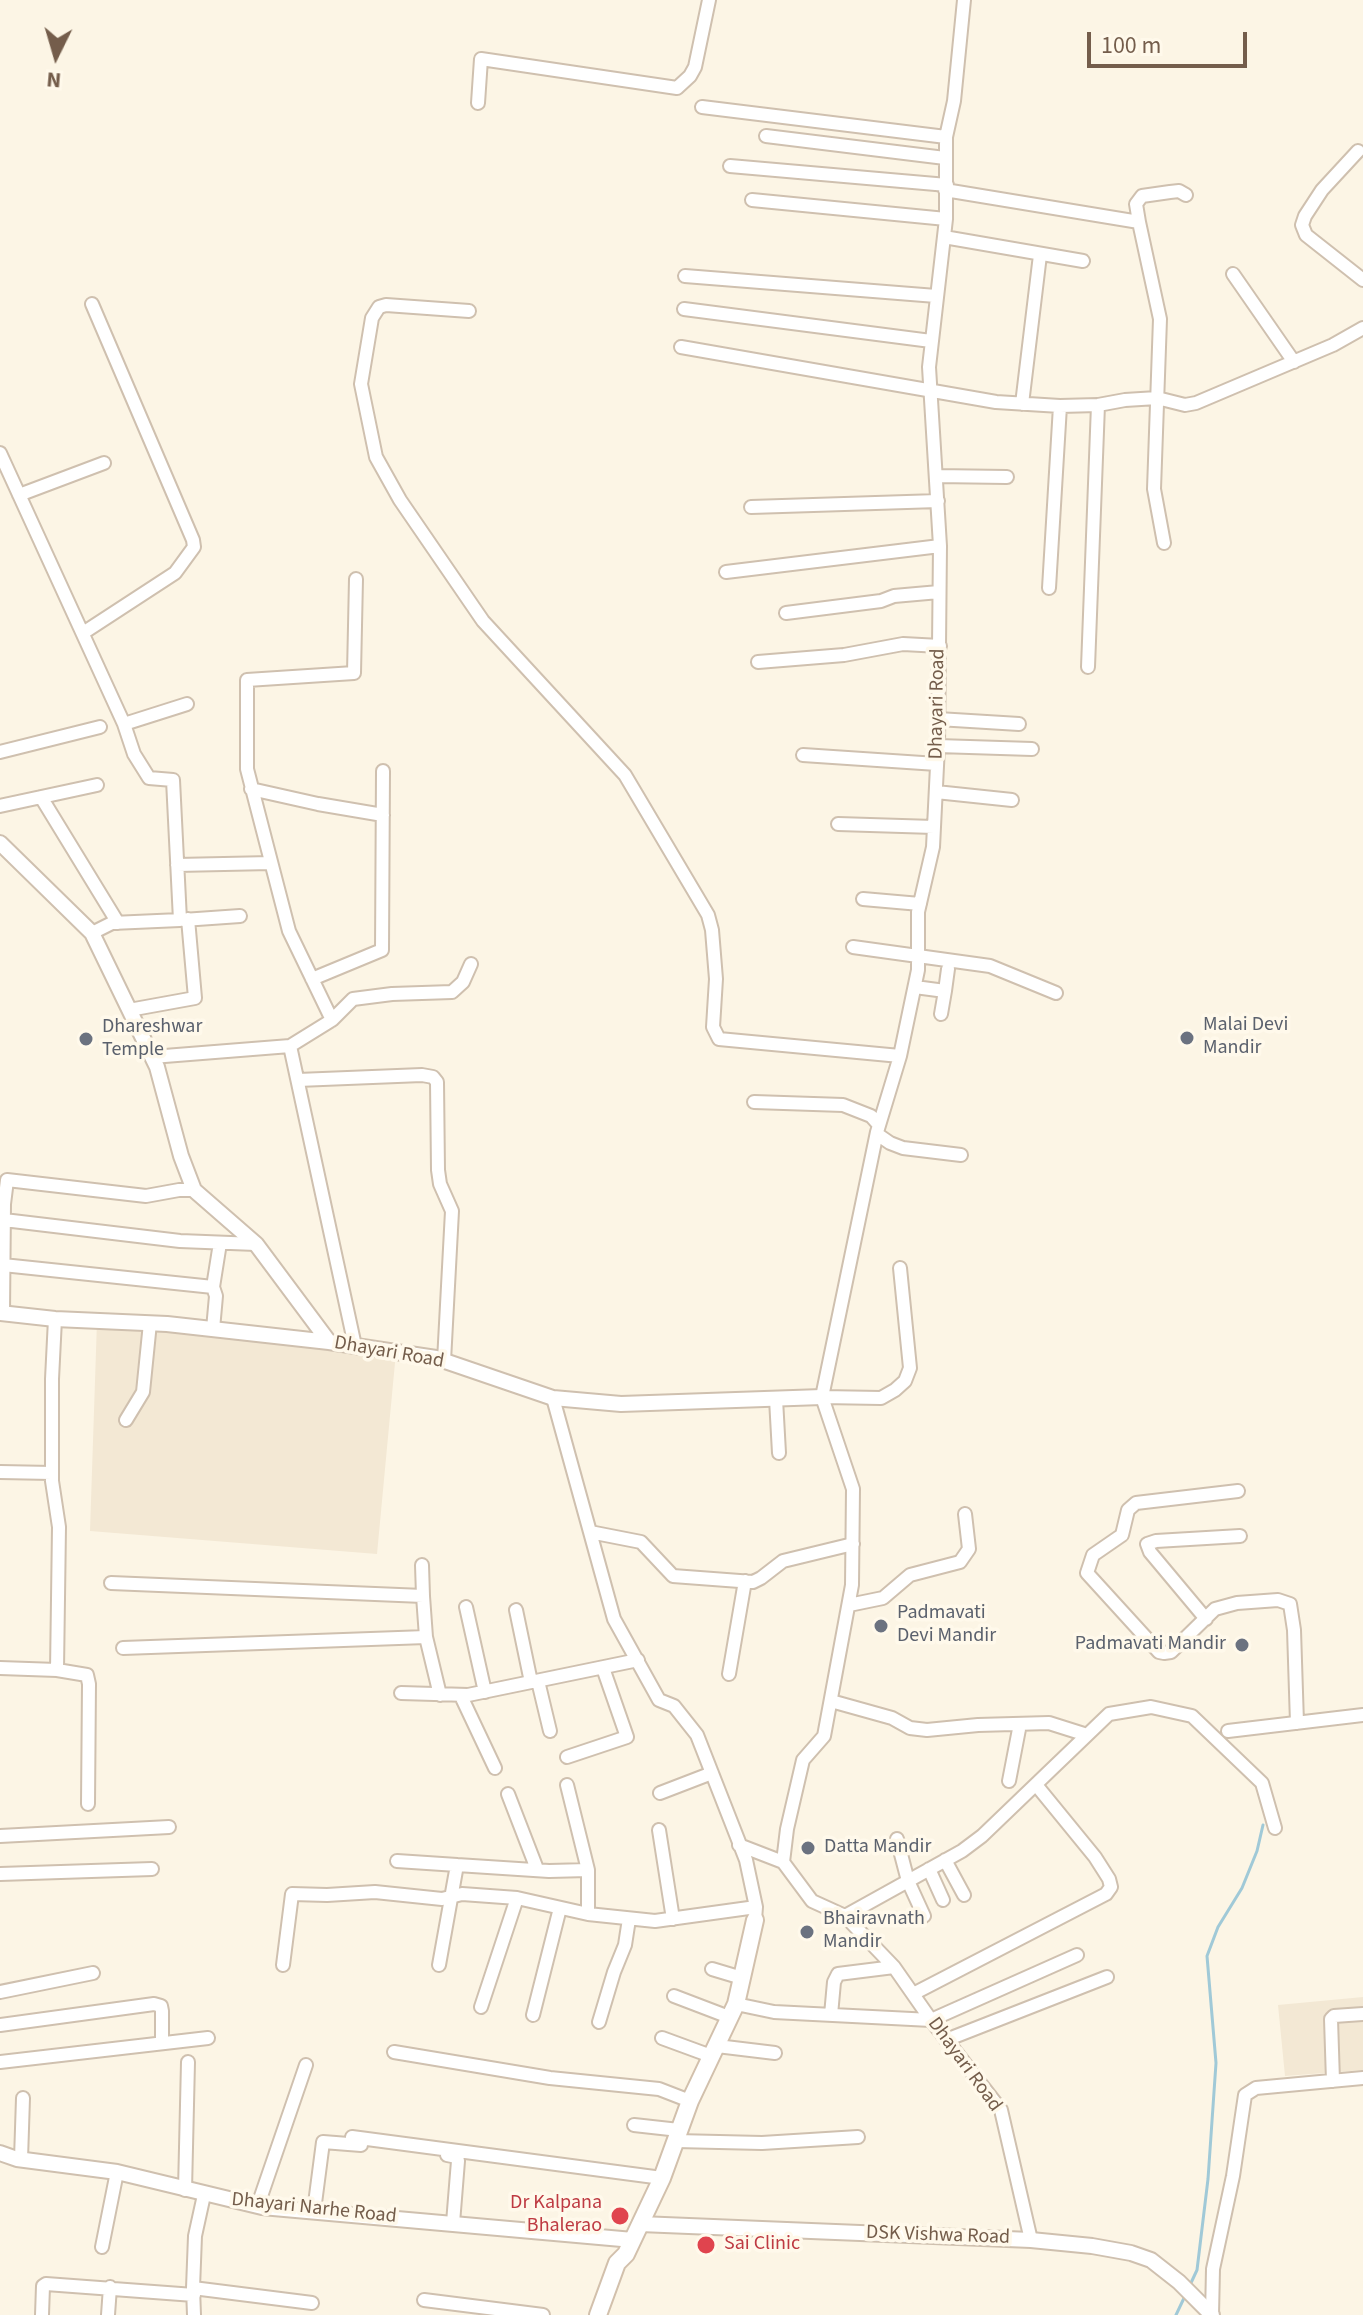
<!DOCTYPE html>
<style>
body{margin:0}
#map{position:relative;width:1363px;height:2315px;overflow:hidden;background:#fcf5e5;font-family:"Source Sans 3",sans-serif}
canvas{display:block}
.north{position:absolute;left:16px;top:16px;width:80px;height:80px;-webkit-text-stroke:6px #fff9eb;paint-order:stroke;rotate:185deg;font-size:22px;font-weight:700;line-height:32px;text-align:center;color:#745d4b}
.north::after{content:'';display:block;margin:auto;width:28px;height:36px;background:#745d4b;clip-path:polygon(50% 0,100% 100%,50% 72%,0 100%)}
.scale{position:absolute;left:1087px;top:32px;width:160px;height:36px;box-sizing:border-box;border:4px solid #745d4b;border-top:0;padding-left:10px;font-size:24px;line-height:28px;white-space:nowrap;color:#745d4b;-webkit-text-stroke:6px #fff9eb;paint-order:stroke}
</style>
<div id="map">
<canvas width="1363" height="2315"></canvas>
<div class="north">N</div>
<div class="scale">100 m</div>
</div>
<script>
const c = document.querySelector('canvas').getContext('2d');
c.lineJoin = 'round';
function fillPath(path, color) {
  c.fillStyle = color;
  c.fill(path, 'evenodd');
}
function poly(rows) {
  const path = new Path2D();
  for (const r of rows) {
    path.moveTo(r[0], r[1]);
    for (let i = 2; i < r.length; i += 2) path.lineTo(r[i], r[i + 1]);
  }
  return path;
}
function trace(path, color, width, dash) {
  c.strokeStyle = color;
  c.lineWidth = width;
  c.lineCap = dash ? 'butt' : 'round';
  c.setLineDash(dash || []);
  c.stroke(path);
}
function label(font, color, halo, rows, align = 'center') {
  c.font = font + ' "Source Sans 3",sans-serif';
  c.lineWidth = 7;
  c.setLineDash([]);
  c.textBaseline = 'middle';
  c.strokeStyle = halo;
  c.fillStyle = color;
  for (const [text, x, y, turn = 0] of rows) {
    c.save();
    c.translate(x, y);
    c.rotate((+turn || 0) * Math.PI / 180);
    c.textAlign = isNaN(turn) ? turn : align;
    if (halo) c.strokeText(text, 0, 0);
    c.fillText(text, 0, 0);
    c.restore();
  }
}
fillPath(poly([
 [97,1321,396,1352,377,1554,90,1531],
 [1363,1997,1363,2070,1285,2076,1278,2005]
]), '#f3e8d4');
trace(poly([
 [1190,2285,1197,2270,1208,2179,1216,2063,1207,1956,1218,1927,1242,1888,1257,1851,1263,1825],
 [1176,2315,1185,2296]
]), '#a0c9d7', 3);
const minor = poly([
 [964,0,954,101,946,137,946,219,929,367,940,546,938,746,933,847,918,912,918,970,900,1056,877,1132,822,1397,853,1489,852,1585,824,1736,803,1760,787,1829,783,1862,812,1901,845,1916,894,1967,931,2020,1001,2110,1031,2240],
 [478,103,481,59,677,88,690,76,695,67,709,0],
 [702,107,946,137],
 [766,136,945,158],
 [1358,151,1322,190,1305,216,1302,225,1306,235,1363,280],
 [730,166,947,185],
 [945,190,1139,222,1160,319,1154,489,1164,543],
 [752,200,946,219],
 [1139,222,1136,204,1142,196,1170,192,1179,191,1186,195],
 [944,237,1083,261],
 [1233,274,1294,362],
 [685,276,936,296],
 [684,309,931,341],
 [469,311,386,305,379,307,372,318,361,384,376,457,400,500,483,621,625,775,708,915,712,930,716,979,713,1027,719,1039,900,1056],
 [681,347,996,402,1060,406,1098,405,1125,400,1157,398,1185,405,1196,403,1333,345,1363,328],
 [1022,404,1040,255],
 [0,453,124,724,187,704],
 [936,476,1007,477],
 [19,495,104,463],
 [751,507,938,501],
 [726,572,940,546],
 [1049,588,1060,406],
 [786,613,881,601,894,596,939,592],
 [83,633,175,573,194,547,193,540,92,304],
 [758,662,844,655,903,644,940,646],
 [1088,667,1098,405],
 [938,719,1019,724],
 [938,746,1032,749],
 [0,752,100,727],
 [803,755,937,764],
 [251,789,318,804,383,815],
 [936,792,1012,800],
 [41,797,118,923],
 [0,806,97,785],
 [838,824,934,827],
 [177,865,271,863],
 [863,899,920,904],
 [183,920,240,916],
 [92,933,112,923,180,920,173,780,149,778,134,754,124,724],
 [853,947,990,966,1056,993],
 [312,979,382,950,383,771],
 [915,987,945,991,941,1014],
 [945,991,948,969],
 [129,1010,195,998,188,919],
 [332,1020,353,999,392,994,452,992,463,982,471,964],
 [152,1057,290,1046],
 [298,1080,422,1075,433,1077,437,1082,438,1170,440,1184,452,1211,444,1361],
 [754,1102,843,1105,871,1116,879,1125],
 [877,1134,890,1143,903,1148,961,1155],
 [4,1220,180,1241,256,1244],
 [3,1265,213,1287],
 [3,1313,4,1204,7,1180,146,1196,179,1190,194,1190],
 [55,1319,52,1379,52,1481,59,1527,57,1670],
 [213,1329,216,1296,213,1287,220,1243],
 [355,1346,290,1046,332,1020,289,931,247,769,247,680,354,673,356,579],
 [822,1397,881,1398,895,1390,905,1381,910,1368,900,1268],
 [553,1398,614,1619,659,1700,674,1706,697,1735,746,1860,756,1907,755,1920],
 [776,1399,779,1453],
 [126,1420,143,1392,150,1323],
 [0,1472,52,1473],
 [1238,1491,1136,1503,1128,1510,1122,1535,1093,1555,1087,1573,1159,1652,1164,1653,1171,1652,1215,1609,1237,1603,1278,1600,1290,1604,1294,1630,1297,1723],
 [590,1532,641,1542,673,1576,753,1582,761,1578,783,1561,853,1544],
 [422,1565,423,1596],
 [111,1583,423,1596,426,1637,123,1648],
 [849,1605,883,1598,910,1575,960,1562,969,1549,965,1514],
 [466,1607,485,1692],
 [516,1610,531,1682],
 [1206,1619,1150,1552,1147,1544,1156,1541,1240,1536],
 [426,1637,440,1695],
 [0,1668,57,1670,87,1675,89,1684,88,1804],
 [729,1674,745,1581],
 [538,1681,550,1731],
 [401,1693,468,1695,638,1660],
 [461,1696,495,1768],
 [831,1701,892,1718,910,1728,927,1730,978,1725,1049,1723,1087,1735],
 [1228,1731,1363,1715],
 [567,1757,627,1737,603,1668],
 [1009,1781,1020,1724],
 [660,1793,712,1773],
 [508,1794,537,1869],
 [659,1830,673,1919],
 [0,1836,169,1827],
 [897,1839,908,1881,924,1916],
 [739,1845,783,1862],
 [945,1860,964,1895],
 [397,1861,457,1865],
 [929,1869,943,1900],
 [0,1874,152,1869],
 [588,1914,588,1870],
 [845,1916,962,1851,982,1836,1109,1714,1151,1707,1192,1716,1262,1783,1275,1828],
 [283,1965,292,1894,327,1895,375,1892,442,1899,462,1894,517,1898,588,1914,655,1921,756,1907],
 [439,1965,457,1865,549,1871,588,1870,567,1785],
 [712,1969,742,1978],
 [0,1992,93,1973],
 [913,1994,1106,1894,1111,1887,1109,1879,1095,1857,1037,1786],
 [674,1996,729,2017],
 [736,2004,774,2012,931,2020,1077,1955],
 [481,2007,517,1898],
 [533,2015,560,1908],
 [831,2015,834,1982,838,1974,894,1967],
 [599,2022,614,1972,625,1945,629,1919],
 [0,2025,154,2004,161,2006,162,2011,162,2043],
 [662,2038,711,2056],
 [946,2040,1107,1977],
 [717,2046,775,2053],
 [394,2052,550,2078,659,2089,690,2101],
 [0,2062,208,2038],
 [1333,2081,1331,2019,1334,2016,1363,2014],
 [634,2125,679,2130],
 [352,2137,662,2178],
 [676,2141,762,2143,858,2137],
 [447,2155,457,2157,458,2161,453,2223],
 [21,2159,23,2098],
 [185,2190,188,2062],
 [204,2195,195,2236,193,2288,312,2303],
 [258,2205,306,2065],
 [314,2211,323,2142,361,2145],
 [102,2247,117,2172],
 [193,2288,194,2315],
 [424,2300,543,2315],
 [42,2315,43,2286,46,2284,194,2295],
 [108,2315,110,2287],
 [1212,2315,1213,2269,1233,2176,1245,2095,1256,2088,1363,2078]
]);
const tertiary = poly([
 [0,843,92,933,157,1067,181,1156,194,1190,256,1244,329,1342],
 [0,1313,55,1319,167,1324,329,1342,436,1358,553,1398,621,1404,822,1397],
 [0,2153,17,2159,117,2172,262,2207,633,2240],
 [640,2224,1031,2240,1092,2246,1131,2253,1151,2260,1179,2282,1212,2315]
]);
const secondary = poly([
 [598,2315,617,2263,626,2254,662,2178,690,2101,736,2004,755,1920]
]);
trace(minor, '#cfc0af', 16);
trace(tertiary, '#cfc0af', 18);
trace(secondary, '#d2c0ac', 20);
trace(minor, '#fff', 12);
trace(tertiary, '#fff', 14);
trace(secondary, '#fff', 16);
for (const [x, y, r, color] of [
 [1187,1038,8,"#6b7280"],
 [86,1039,8,"#6b7280"],
 [881,1626,8,"#6b7280"],
 [1242,1645,8,"#6b7280"],
 [808,1848,8,"#6b7280"],
 [807,1932,8,"#6b7280"],
 [620,2216,10,"#e0444e"],
 [706,2245,10,"#e0444e"]
]) {
  const dot = new Path2D();
  dot.arc(x, y, r, 0, 2 * Math.PI);
  c.fillStyle = color;
  c.fill(dot);
  trace(dot, '#fff9eb', 3);
}
label('20px', '#745d4b', '#fff9eb', [
 ["Dhayari Road",938,704,-89],
 ["Dhayari Road",389,1353,10],
 ["Dhayari Road",964,2065,54],
 ["Dhayari Narhe Road",314,2209,6],
 ["DSK Vishwa Road",938,2236,2]
]);
label('20px', '#5b616d', '#fff9eb', [
 ["Malai Devi",1203,1026],
 ["Mandir",1203,1049],
 ["Dhareshwar",102,1028],
 ["Temple",102,1051],
 ["Padmavati",897,1614],
 ["Devi Mandir",897,1637],
 ["Padmavati Mandir",1226,1645,"right"],
 ["Datta Mandir",824,1848],
 ["Bhairavnath",823,1920],
 ["Mandir",823,1943]
], 'left');
label('20px', '#be3a42', '#fff9eb', [
 ["Dr Kalpana",602,2204],
 ["Bhalerao",602,2227],
 ["Sai Clinic",724,2245,"left"]
], 'right');
</script>
